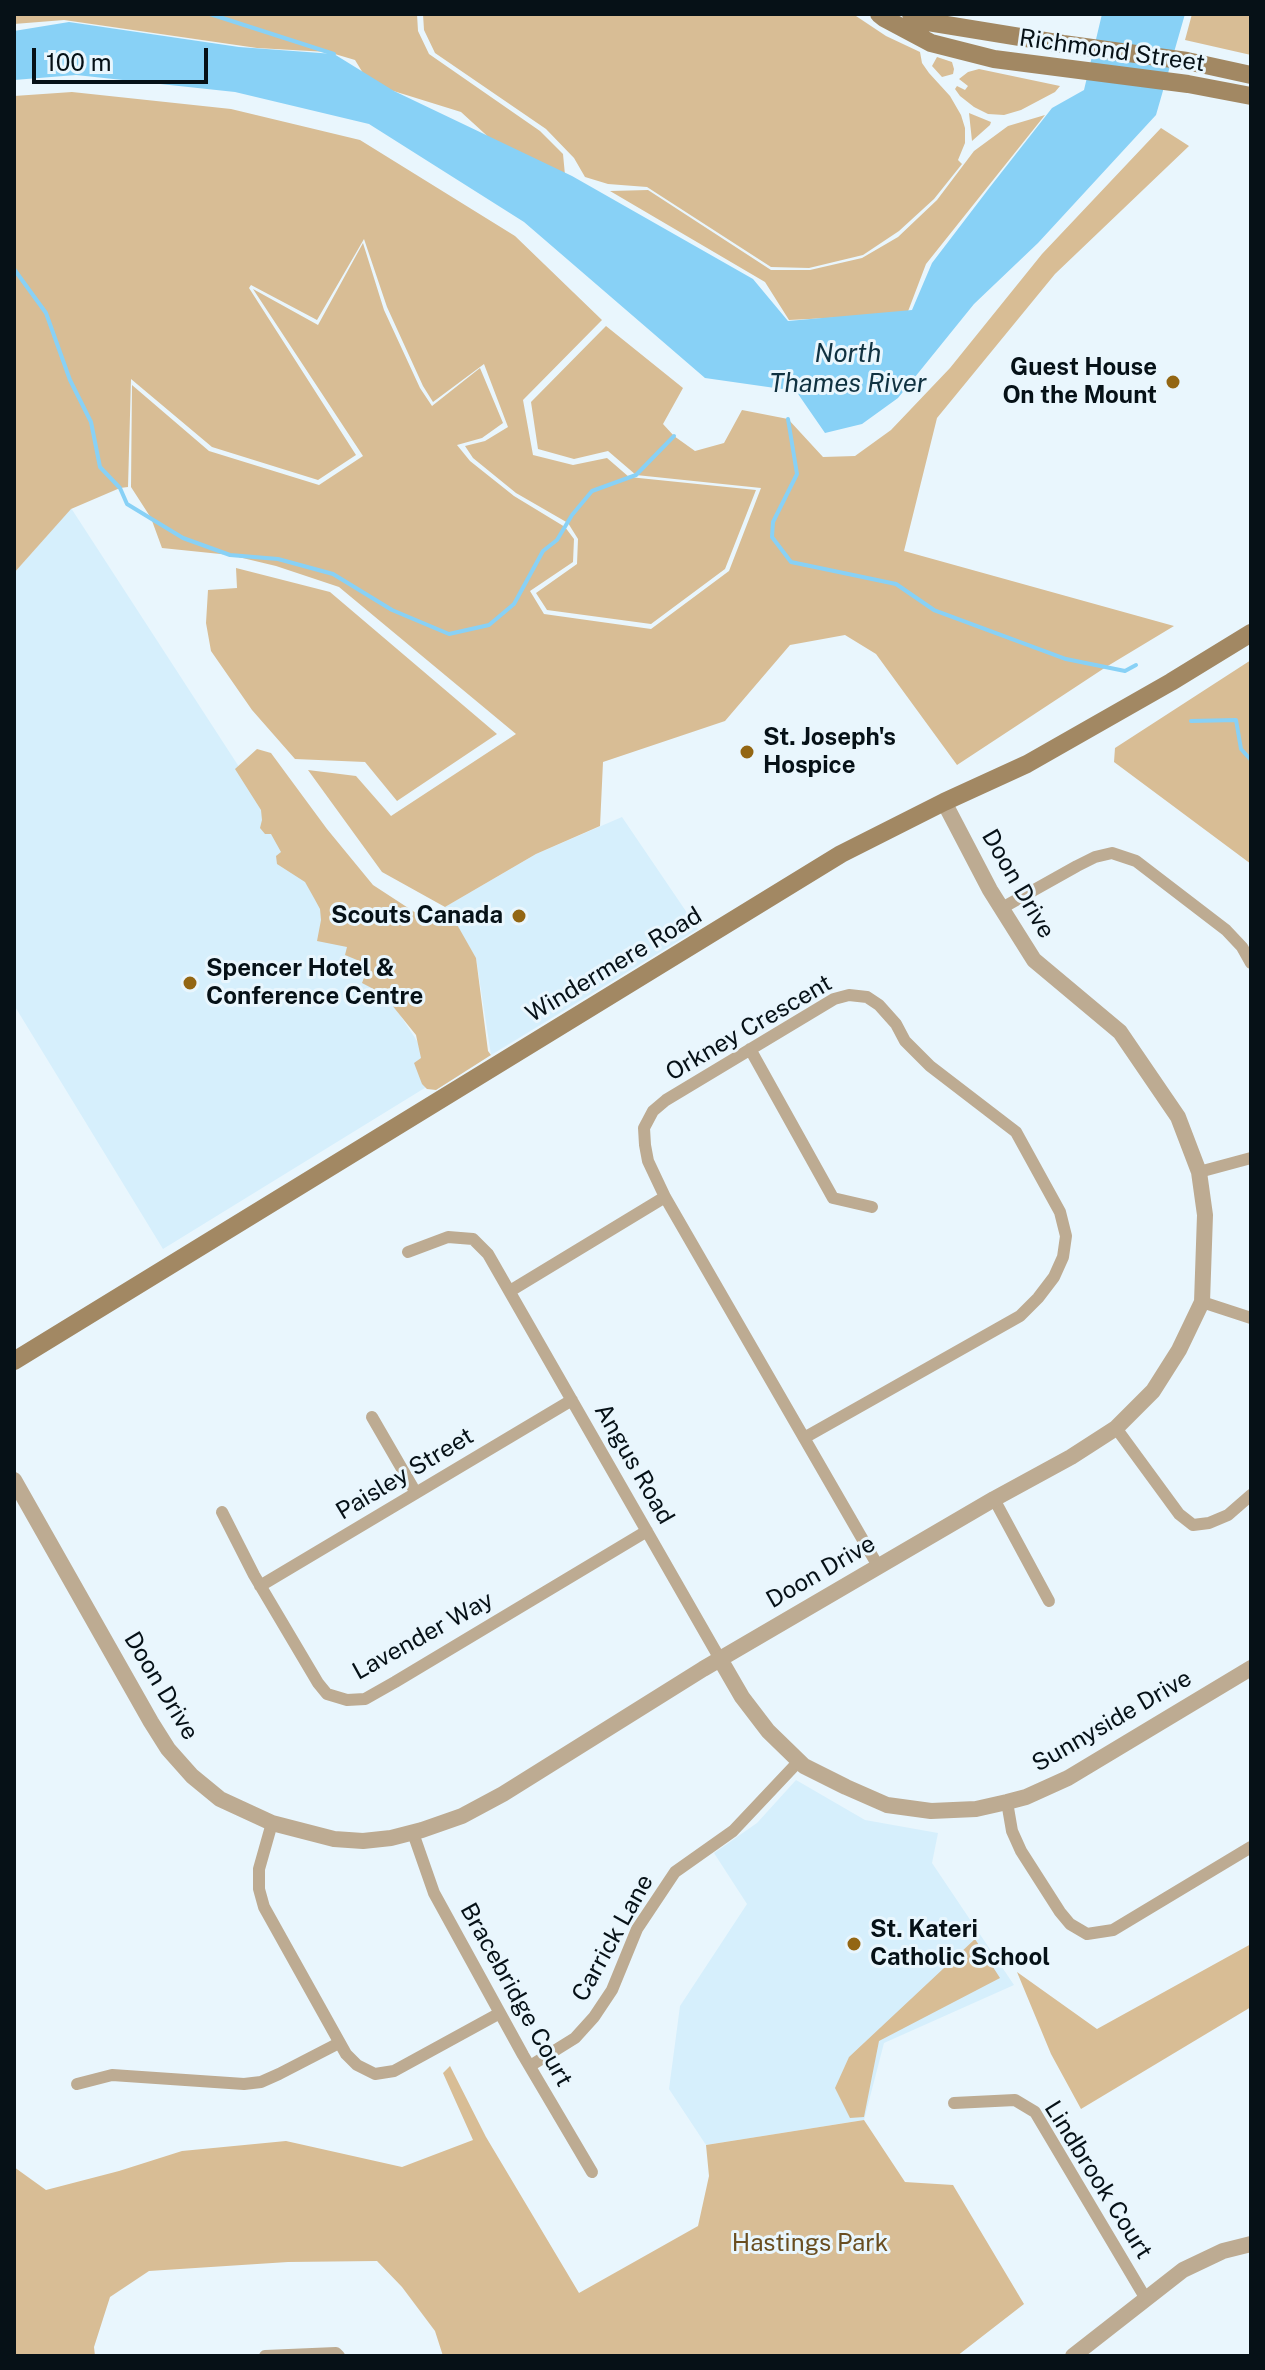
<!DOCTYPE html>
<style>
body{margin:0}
#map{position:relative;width:1265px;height:2370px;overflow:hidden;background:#e9f6fd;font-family:"Public Sans",sans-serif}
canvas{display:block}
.frame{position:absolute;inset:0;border:16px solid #061117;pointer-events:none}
.scale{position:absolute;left:32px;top:48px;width:176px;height:36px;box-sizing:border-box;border:4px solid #061117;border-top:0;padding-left:10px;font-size:24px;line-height:28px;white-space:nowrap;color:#061117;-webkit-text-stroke:6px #e9f6fd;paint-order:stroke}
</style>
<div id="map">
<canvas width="1265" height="2370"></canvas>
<div class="frame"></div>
<div class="scale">100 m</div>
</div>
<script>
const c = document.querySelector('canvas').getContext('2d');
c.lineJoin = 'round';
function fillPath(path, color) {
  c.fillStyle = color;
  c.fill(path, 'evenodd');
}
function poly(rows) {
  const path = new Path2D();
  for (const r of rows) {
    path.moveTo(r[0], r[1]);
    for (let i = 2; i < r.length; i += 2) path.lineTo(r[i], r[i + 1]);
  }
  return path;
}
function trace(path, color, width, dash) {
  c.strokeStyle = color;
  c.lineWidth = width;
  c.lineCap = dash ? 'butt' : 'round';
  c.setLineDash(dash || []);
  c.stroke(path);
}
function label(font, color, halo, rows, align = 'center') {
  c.font = font + ' "Public Sans",sans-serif';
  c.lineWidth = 6;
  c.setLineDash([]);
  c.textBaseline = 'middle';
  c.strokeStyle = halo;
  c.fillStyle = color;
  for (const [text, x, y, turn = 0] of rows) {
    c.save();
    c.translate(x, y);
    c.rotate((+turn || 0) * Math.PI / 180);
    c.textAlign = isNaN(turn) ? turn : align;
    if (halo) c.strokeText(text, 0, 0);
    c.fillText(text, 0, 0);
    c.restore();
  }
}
fillPath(poly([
 [71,508,441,1078,163,1249,14,1005,14,573],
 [622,817,698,929,491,1055,476,958,445,907,536,854],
 [796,1780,865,1820,938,1833,932,1863,1014,1985,884,2043,864,2120,706,2145,669,2089,680,2006,747,1904,714,1853,757,1823]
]), '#d6effc');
fillPath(poly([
 [14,14,417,14,418,31,429,54,540,131,563,154,565,175,495,143,461,112,387,89,366,78,355,60,328,52,257,48,64,20,14,24],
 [423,14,853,14,886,36,920,52,922,63,929,73,950,96,961,115,965,128,965,143,958,160,962,164,934,199,899,231,863,255,809,268,771,267,647,187,608,184,585,177,574,158,546,129,435,53,424,30],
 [1192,14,1251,14,1251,55,1185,40],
 [937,57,952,62,954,69,953,74,942,77,932,66],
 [979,69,1060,86,1055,92,1021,110,1004,115,988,114,974,107,960,96,955,89,957,86,965,90,968,86,959,79,968,72],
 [72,92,231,109,360,140,515,236,602,320,523,400,533,455,573,465,607,458,629,477,756,490,725,569,651,624,547,610,536,593,577,564,578,539,568,523,516,493,473,458,465,446,485,441,508,427,484,364,433,402,423,386,387,307,364,239,317,320,251,285,249,288,356,455,318,480,212,447,131,379,128,487,120,488,71,509,14,573,14,96],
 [969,113,991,122,990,125,972,141],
 [1045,115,926,264,907,314,789,320,765,282,610,191,648,190,771,270,810,270,862,258,898,237,937,200,974,151,1008,126],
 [1161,128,1189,146,1055,274,937,418,904,551,1174,626,1106,667,957,765,876,654,845,635,790,645,725,721,603,762,600,826,536,854,445,907,382,872,308,770,356,776,391,816,516,734,339,587,276,566,230,555,162,548,151,518,131,487,132,385,209,451,319,485,363,456,253,289,318,325,363,243,384,310,420,388,432,406,480,368,503,423,482,438,457,445,470,461,514,496,565,527,574,539,573,562,530,591,544,614,651,629,729,571,761,488,636,475,608,451,574,459,538,449,531,402,606,326,683,388,663,424,674,436,695,451,724,443,742,410,788,419,823,457,855,456,891,430,950,368,1042,254],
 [236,568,330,592,497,734,397,801,365,762,295,759,252,710,211,651,206,623,208,590,237,588],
 [1251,660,1251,864,1114,762,1115,748],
 [257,749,271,753,327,829,373,885,419,915,442,922,455,921,476,958,488,1051,491,1055,436,1090,427,1089,422,1084,414,1063,421,1058,416,1035,383,994,362,983,369,965,345,955,347,947,317,941,321,920,320,909,314,898,305,882,277,864,276,856,281,852,271,834,265,834,260,828,262,820,261,810,235,769],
 [975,1939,1000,1978,879,2041,864,2117,850,2118,835,2088,849,2057],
 [1251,1944,1251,2007,1081,2109,1051,2054,1017,1972,1097,2029],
 [450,2066,486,2137,579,2293,698,2226,709,2176,706,2145,864,2120,905,2182,953,2185,1024,2304,957,2356,443,2356,435,2331,402,2287,377,2261,288,2262,149,2271,110,2297,94,2347,95,2356,14,2356,14,2167,46,2190,119,2171,182,2151,286,2141,402,2167,473,2140,443,2073]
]), '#d8bd95');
fillPath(poly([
 [1102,14,1185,14,1156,115,1038,243,974,304,898,398,862,424,825,433,796,391,705,378,524,222,369,124,235,92,76,75,14,80,14,31,69,22,239,47,334,54,394,91,572,176,753,279,788,321,912,310,932,263,990,187,1052,108,1084,90]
]), '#88d1f6');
trace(poly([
 [210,14,334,54],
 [14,269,46,313,70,380,91,422,100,467,120,488,127,504,183,538,230,555,278,559,333,574,392,610,449,634,489,625,514,604,543,551,557,540,572,515,592,491,636,475,674,436],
 [788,419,797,474,773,522,772,537,791,562,896,584,934,610,1066,659,1125,671,1136,665],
 [1191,721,1236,720,1241,749,1251,760]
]), '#88d1f6', 4);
trace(poly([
 [1002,908,1077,866,1095,857,1112,853,1136,861,1226,930,1242,947,1251,963],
 [750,1049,833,1198,872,1207],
 [1199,1172,1251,1158],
 [408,1252,448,1237,473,1239,488,1254,720,1659],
 [510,1291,665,1197],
 [1202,1302,1251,1318],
 [372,1417,416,1493],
 [1116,1428,1179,1514,1193,1525,1209,1523,1228,1515,1251,1495],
 [804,1438,1020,1316,1038,1298,1054,1277,1063,1257,1066,1236,1060,1212,1016,1132,930,1066,905,1041,896,1024,879,1005,867,997,849,995,834,999,666,1100,653,1111,644,1128,645,1145,648,1161,665,1197,878,1566],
 [994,1499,1049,1601],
 [222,1512,254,1575,318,1683,327,1694,347,1700,365,1699,395,1682,647,1531],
 [260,1586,572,1400],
 [1007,1802,1012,1831,1021,1851,1060,1912,1070,1924,1087,1934,1113,1930,1251,1847],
 [272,1823,259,1869,259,1889,264,1907,346,2054,357,2065,375,2074,394,2071,500,2013],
 [413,1833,434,1893,523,2055,592,2172],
 [530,2066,575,2038,594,2017,612,1990,637,1929,675,1872,733,1831,799,1761],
 [77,2084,112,2075,244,2084,261,2082,279,2074,339,2043],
 [954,2103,1015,2100,1035,2112,1146,2299],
 [265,2356,336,2353,339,2356]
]), '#bdab92', 12);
trace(poly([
 [14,1480,151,1722,168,1749,192,1776,220,1799,272,1823,334,1839,363,1841,391,1838,422,1830,462,1816,503,1794,703,1669,994,1499,1071,1457,1116,1428,1153,1391,1179,1350,1202,1302,1205,1215,1199,1172,1178,1117,1120,1032,1034,960,990,890,944,802],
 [720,1659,742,1697,768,1731,804,1766,846,1787,887,1805,931,1811,976,1809,1007,1802,1026,1797,1068,1778,1251,1668],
 [1073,2356,1183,2270,1223,2251,1251,2244]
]), '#bdab92', 16);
trace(poly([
 [879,14,884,18,931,43,994,59,1188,84,1251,96],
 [911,14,928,22,1063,44,1187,61,1251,75],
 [14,1361,841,854,944,802,1027,764,1171,682,1251,633]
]), '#a28863', 18);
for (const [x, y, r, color] of [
 [1173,382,8,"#936613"],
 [747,752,8,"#936613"],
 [519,916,8,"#936613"],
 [190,983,8,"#936613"],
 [854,1944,8,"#936613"]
]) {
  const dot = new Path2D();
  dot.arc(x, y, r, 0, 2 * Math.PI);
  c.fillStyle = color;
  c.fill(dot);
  trace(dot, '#e9f6fd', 3);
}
label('24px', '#061117', '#e9f6fd', [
 ["Richmond Street",1112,51,8],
 ["Doon Drive",1018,884,60],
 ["Windermere Road",614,965,-31],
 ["Orkney Crescent",749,1028,-30],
 ["Angus Road",634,1464,60],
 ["Paisley Street",405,1474,-31],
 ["Doon Drive",821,1572,-30],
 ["Lavender Way",423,1636,-29],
 ["Doon Drive",161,1686,59],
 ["Sunnyside Drive",1112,1721,-30],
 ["Carrick Lane",613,1938,-61],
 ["Bracebridge Court",516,1995,61],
 ["Lindbrook Court",1098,2180,58]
]);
label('bold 24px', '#061117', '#e9f6fd', [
 ["Guest House",1157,368,"right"],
 ["On the Mount",1157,396,"right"],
 ["St. Joseph's",763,738],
 ["Hospice",763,766],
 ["Scouts Canada",503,916,"right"],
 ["Spencer Hotel &",206,969],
 ["Conference Centre",206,997],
 ["St. Kateri",870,1930],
 ["Catholic School",870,1958]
], 'left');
label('24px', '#694d20', '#e9f6fd', [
 ["Hastings Park",810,2244]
]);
label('italic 26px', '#103241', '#e9f6fd', [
 ["North",848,354],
 ["Thames River",848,384]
]);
</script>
